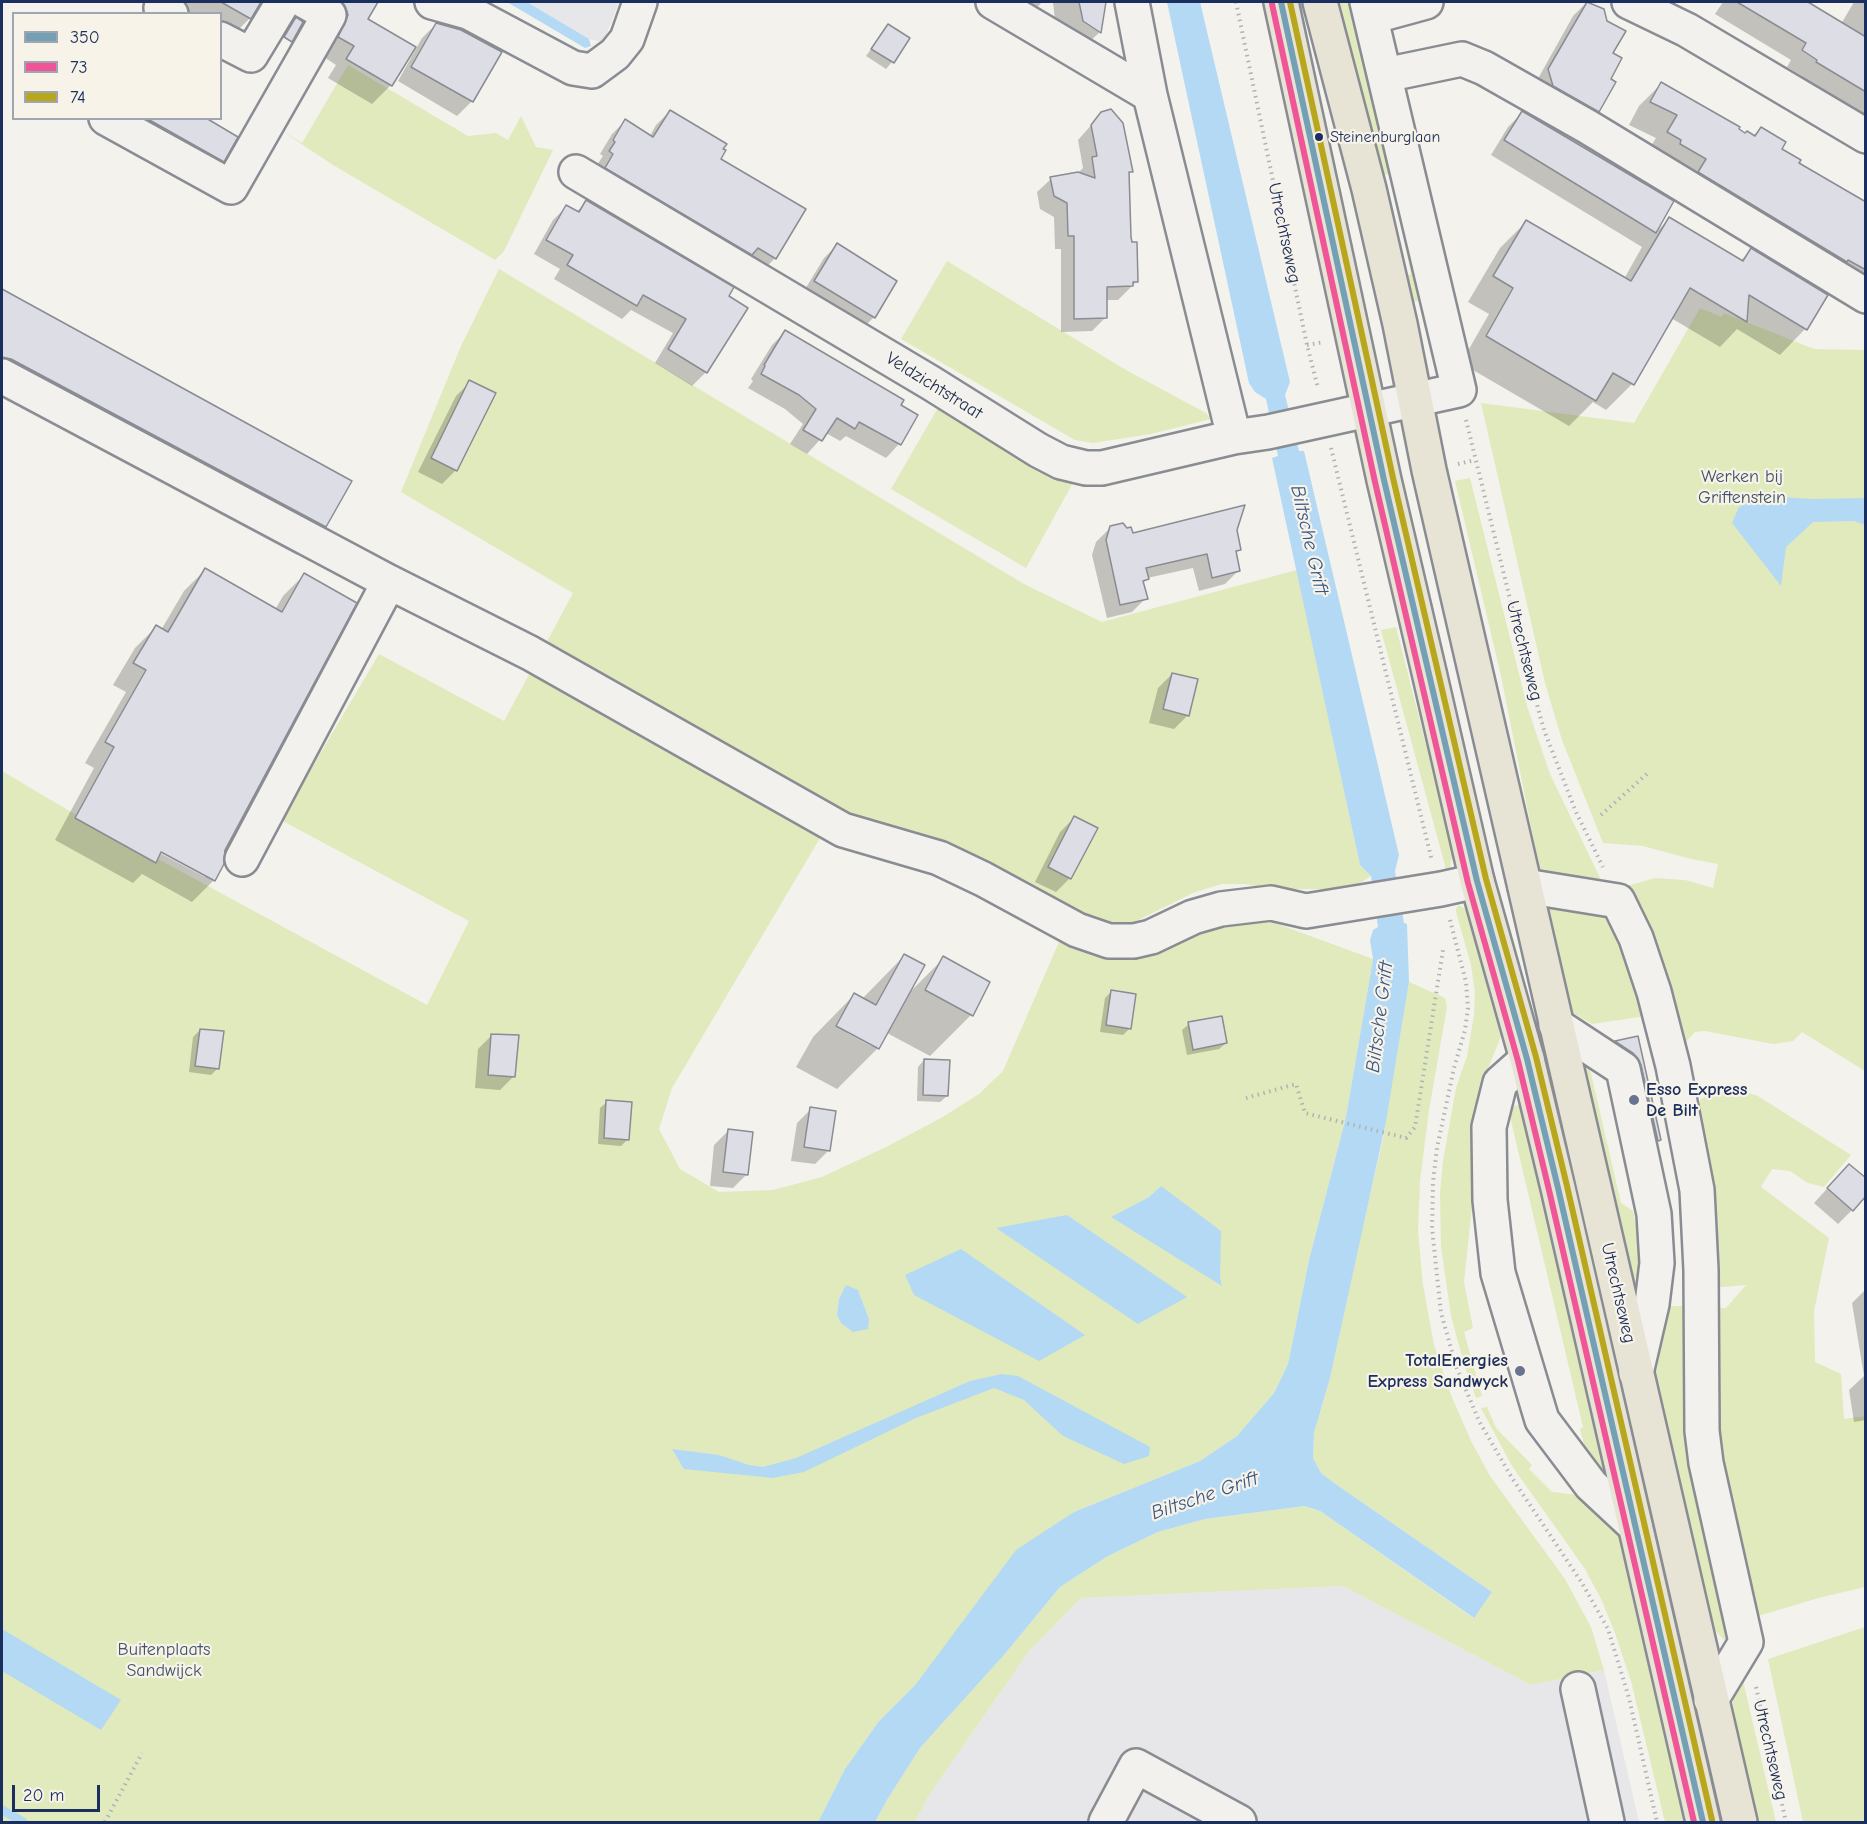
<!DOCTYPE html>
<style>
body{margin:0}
#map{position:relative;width:1867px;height:1824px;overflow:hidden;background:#f4f2ec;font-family:"Comic Neue",sans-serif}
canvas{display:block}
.frame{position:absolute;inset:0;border:3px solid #1b2f5e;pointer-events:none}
.legend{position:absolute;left:12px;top:12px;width:210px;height:108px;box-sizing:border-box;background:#f7f3e8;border:2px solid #9fa5b1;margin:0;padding:8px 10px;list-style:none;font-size:18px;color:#1b2f5e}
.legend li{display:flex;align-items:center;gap:12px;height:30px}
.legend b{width:30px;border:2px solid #9fa5b1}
.scale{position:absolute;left:12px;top:1785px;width:88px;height:27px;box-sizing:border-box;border:3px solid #1b2f5e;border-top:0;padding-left:8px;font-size:18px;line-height:21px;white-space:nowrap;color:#1b2f5e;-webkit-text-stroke:4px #f7f3e8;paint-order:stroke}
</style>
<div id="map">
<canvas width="1867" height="1824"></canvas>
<div class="frame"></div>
<ul class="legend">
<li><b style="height:8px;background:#74a0b6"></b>350</li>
<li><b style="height:8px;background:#ef5597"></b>73</li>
<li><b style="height:8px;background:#b8a61c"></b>74</li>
</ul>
<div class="scale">20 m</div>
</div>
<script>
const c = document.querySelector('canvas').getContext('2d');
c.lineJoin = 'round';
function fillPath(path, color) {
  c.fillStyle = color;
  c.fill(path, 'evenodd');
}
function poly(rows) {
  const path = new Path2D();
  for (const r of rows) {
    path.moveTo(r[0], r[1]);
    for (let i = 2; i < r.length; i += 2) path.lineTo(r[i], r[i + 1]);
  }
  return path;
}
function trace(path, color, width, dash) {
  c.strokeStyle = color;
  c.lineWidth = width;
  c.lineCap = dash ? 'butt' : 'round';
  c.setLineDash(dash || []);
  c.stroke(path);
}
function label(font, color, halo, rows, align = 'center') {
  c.font = font + ' "Comic Neue",sans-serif';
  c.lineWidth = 4.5;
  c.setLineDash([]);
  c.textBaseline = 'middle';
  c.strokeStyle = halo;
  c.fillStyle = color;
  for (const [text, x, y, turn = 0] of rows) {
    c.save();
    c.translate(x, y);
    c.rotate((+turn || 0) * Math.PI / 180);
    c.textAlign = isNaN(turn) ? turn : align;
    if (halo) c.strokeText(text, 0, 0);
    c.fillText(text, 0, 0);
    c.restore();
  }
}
fillPath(poly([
 [527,2,619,2,603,42,589,39],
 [1343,1586,1531,1685,1604,1670,1639,1822,915,1822,929,1795,1029,1651,1081,1598]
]), '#e7e6e8');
fillPath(poly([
 [1336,2,1354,2,1397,175,1390,178,1389,174,1381,175],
 [348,65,468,136,496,133,508,140,521,116,536,147,553,150,504,251,495,260,333,165,279,129,302,143],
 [1408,218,1427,299,1412,302,1406,275,1411,274,1400,220],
 [947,261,1126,370,1206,413,1211,419,1151,434,1093,443,1075,440,901,339],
 [499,269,1024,584,1102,622,1297,570,1360,865,1371,876,1354,887,1334,889,1274,889,1244,884,1221,884,1193,893,1122,928,1108,931,871,826,543,649,573,593,401,492,461,346],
 [1700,308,1722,317,1724,313,1814,349,1865,350,1865,1071,1802,1032,1793,1041,1773,1044,1705,1031,1695,1032,1684,1044,1624,887,1655,878,1685,880,1713,888,1718,864,1691,859,1643,846,1603,843,1562,740,1545,683,1481,403,1634,423],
 [939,406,1075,479,1026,568,891,489],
 [1470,478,1527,706,1550,774,1602,882,1541,877,1501,676,1455,481],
 [1396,627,1453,851,1450,868,1446,869,1381,630],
 [379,654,504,721,532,669,823,833,672,1088,659,1129,680,1169,719,1192,773,1190,822,1177,886,1147,941,1118,979,1094,1003,1071,1059,942,1103,957,1123,960,1145,956,1190,926,1264,919,1373,959,1346,1117,1309,1260,1288,1364,1274,1393,1237,1436,1200,1461,1074,1512,959,1629,916,1684,879,1721,845,1769,818,1822,2,1822,2,771,66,809,427,1005,469,921,281,820],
 [1161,1186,1220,1276,1222,1285,1112,1217,1149,1197],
 [858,1290,869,1319,868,1328,841,1323,837,1315,839,1299],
 [1549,901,1603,907,1623,927,1653,1015,1592,1024,1568,1010,1546,913],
 [1459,905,1467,910,1473,920,1502,1024,1502,1034,1480,1088,1475,1179,1464,1282,1473,1328,1464,1332,1482,1396,1476,1398,1464,1364,1451,1316,1441,1247,1440,1193,1443,1161,1456,1088,1467,1056,1474,1015,1475,992,1471,965,1456,912,1456,908],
 [1409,982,1445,998,1447,1007,1429,1110,1420,1181,1418,1231,1423,1285,1434,1345,1451,1395,1471,1441,1490,1476,1565,1579,1591,1627,1604,1670,1531,1685,1343,1586,1081,1598,1029,1651,929,1795,915,1822,875,1822,887,1800,920,1748,1004,1655,1060,1587,1108,1556,1158,1532,1205,1519,1305,1506,1320,1511,1473,1618,1492,1592,1337,1485,1321,1473,1313,1458,1314,1433,1330,1378,1360,1238,1383,1139],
 [1586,1062,1589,1065,1621,1203,1633,1211,1644,1261,1632,1284,1581,1063],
 [1718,1088,1734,1088,1758,1096,1851,1155,1824,1187,1808,1183,1790,1171,1772,1169,1761,1187,1829,1238,1814,1311,1815,1362,1841,1374,1844,1419,1865,1416,1865,1587,1822,1597,1758,1616,1730,1519,1710,1430,1710,1307,1726,1308,1746,1285,1711,1288,1699,1135,1700,1100],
 [1522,1104,1608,1470,1601,1471,1589,1463,1580,1429,1583,1427,1508,1108],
 [1667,1306,1688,1306,1730,1629,1728,1638,1724,1640,1710,1625,1652,1369],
 [1487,1407,1496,1428,1532,1465,1529,1469,1552,1492,1580,1495,1620,1524,1689,1822,1665,1822,1631,1681,1615,1633,1602,1601,1585,1569,1512,1466,1481,1408],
 [1865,1627,1865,1822,1803,1822,1768,1659],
 [1740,1668,1776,1822,1756,1822,1734,1727,1732,1676]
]), '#e0eabd');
fillPath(poly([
 [507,2,527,2,589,39,591,46,585,48],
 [1167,2,1200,2,1290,382,1285,395,1299,451,1304,451,1399,855,1395,871,1404,923,1407,924,1409,982,1386,1122,1330,1378,1314,1433,1313,1458,1321,1473,1337,1485,1492,1592,1474,1618,1320,1511,1305,1506,1205,1519,1158,1532,1108,1556,1060,1587,1004,1655,920,1748,887,1800,875,1822,818,1822,845,1769,879,1721,916,1684,1016,1550,1074,1512,1200,1461,1237,1436,1274,1393,1288,1364,1309,1260,1346,1117,1373,959,1370,940,1373,930,1378,927,1371,876,1360,865,1272,458,1278,456,1266,399,1255,392,1249,383],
 [1761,496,1813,499,1865,498,1865,525,1854,521,1813,522,1786,547,1781,586,1732,523,1739,507],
 [1161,1186,1221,1231,1220,1276,1222,1286,1111,1217,1149,1197],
 [1067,1215,1187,1297,1138,1324,996,1228],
 [961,1249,1085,1335,1039,1361,914,1295,905,1275],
 [846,1285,858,1290,869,1319,868,1329,853,1332,841,1323,837,1315,839,1299],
 [1002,1374,1018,1376,1150,1447,1149,1456,1124,1464,1063,1436,1024,1400,994,1388,916,1418,804,1472,773,1478,684,1469,672,1449,719,1455,749,1465,763,1467,796,1458,970,1381],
 [2,1629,121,1700,101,1730,2,1671]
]), '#b4d9f4');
fillPath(poly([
 [150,2,260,2,250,18,224,44,220,42,220,14,171,14],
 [315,2,376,2,366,19,391,85,372,104,328,78,336,65,321,55],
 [993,2,1042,2,1026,20],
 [1053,2,1102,2,1103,8,1100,32,1087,44,1071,33,1069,28,1056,30],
 [1587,2,1611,54,1609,79,1598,111,1584,125,1535,84,1573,16],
 [1723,2,1805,2,1841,24,1854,2,1866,2,1866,125,1801,79,1802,76,1787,67,1791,60,1715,14],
 [436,24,500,52,471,102,457,116,398,81,422,38],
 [888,26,908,38,892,62,886,69,866,56],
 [1661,84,1737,130,1753,136,1761,128,1780,149,1797,164,1866,242,1866,278,1646,154,1656,138,1629,125,1639,106],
 [670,111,719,160,775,258,762,272,597,165,603,156,600,154,612,134,625,121,650,136,656,125],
 [1522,113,1672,202,1655,233,1669,219,1740,261,1751,250,1805,329,1780,355,1737,329,1720,347,1671,318,1632,384,1606,410,1593,402,1569,426,1461,363,1489,314,1468,302,1500,248,1526,222,1624,279,1642,247,1491,155,1508,127],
 [1101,114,1131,171,1128,175,1131,243,1137,281,1118,300,1106,300,1106,317,1092,331,1061,332,1061,249,1055,249,1054,217,1040,209,1037,192,1051,179,1079,172,1083,168,1078,140],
 [87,118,203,118,223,161,201,182],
 [587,202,727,296,706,372,692,386,655,363,673,333,631,310,622,319,554,279,560,269,534,254,553,220,566,207,576,212],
 [838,244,874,317,860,331,801,296,824,258],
 [2,290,350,481,325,526,297,555,2,398],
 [785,332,899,405,899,444,886,458,846,436,840,441,826,433,807,454,790,444,803,424,785,409,748,388,753,381,751,379,772,345],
 [470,382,456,470,442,484,418,472,456,396],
 [1110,528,1132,535,1235,530,1240,549,1235,554,1239,570,1225,584,1199,591,1193,568,1147,578,1143,584,1146,598,1132,612,1107,618,1092,555,1096,542],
 [205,570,275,610,283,596,305,574,224,850,223,863,214,880,192,902,142,874,133,883,55,840,94,768,85,763,126,692,113,685,135,648,156,627,161,630,184,591],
 [155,847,205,874,205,877,154,850],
 [1172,674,1188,715,1174,729,1149,723,1158,688],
 [1074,818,1070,878,1056,892,1035,882,1060,832],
 [904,956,910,992,944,958,971,1015,930,1056,887,1033,878,1048,837,1089,796,1067,813,1037,854,995,862,999],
 [849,1031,872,1043,871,1046,847,1033],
 [1111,992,1130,1028,1123,1035,1100,1032,1105,998],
 [1189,1024,1226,1043,1219,1049,1187,1055,1182,1030],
 [200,1030,218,1068,211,1075,189,1072,193,1037],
 [492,1035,514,1076,500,1090,475,1088,478,1049],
 [1637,1038,1660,1140,1653,1146,1610,1049,1616,1043],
 [924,1060,947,1096,940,1102,917,1101,918,1067],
 [607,1102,628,1139,621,1146,598,1144,600,1108],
 [811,1109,829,1150,815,1164,791,1161,797,1123],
 [728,1131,747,1174,733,1188,710,1186,714,1145],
 [1835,1180,1852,1210,1838,1224,1814,1203],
 [1866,1289,1866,1420,1854,1422,1849,1390,1864,1376,1852,1303]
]), '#0003');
trace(poly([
 [2,1810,23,1822]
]), '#b4d9f4', 9);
const building = poly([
 [221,2,261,2,251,19,221,2],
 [341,2,378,2,368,19,416,47,392,86,346,59,354,46,338,37,348,15,345,6,341,2],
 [1079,2,1106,2,1101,33,1083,21,1079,2],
 [1587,2,1604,9,1607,21,1626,31,1613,53,1622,58,1611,79,1616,82,1599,112,1553,86,1548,69,1587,2],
 [1737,2,1808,2,1866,37,1866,92,1816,62,1817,60,1802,50,1806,43,1737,2],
 [296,17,303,22,292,42,284,37,296,17],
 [436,23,461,30,502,52,473,102,411,67,436,23],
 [888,24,910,38,894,63,871,49,888,24],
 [1661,82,1740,127,1739,129,1745,133,1747,131,1755,136,1761,127,1786,142,1782,149,1801,160,1799,163,1866,202,1866,270,1848,260,1847,262,1698,172,1706,159,1680,144,1681,140,1667,132,1677,115,1650,102,1661,82],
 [1111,109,1123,123,1133,172,1129,172,1131,237,1132,242,1137,242,1138,282,1133,282,1133,286,1107,287,1107,318,1074,319,1074,236,1068,236,1067,203,1054,196,1050,177,1078,172,1095,178,1092,157,1097,156,1091,125,1101,112,1111,109],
 [670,110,727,144,723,149,726,150,721,159,806,209,776,259,758,248,752,255,605,168,613,154,609,151,615,142,613,140,625,119,653,137,670,110],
 [1522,111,1674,201,1656,233,1504,140,1522,111],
 [146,118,206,118,238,137,224,162,146,118],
 [586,200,734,287,729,296,748,308,707,373,668,349,686,319,643,295,637,306,567,265,573,255,546,240,566,205,579,212,586,200],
 [1669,217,1743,261,1751,248,1828,295,1807,330,1749,295,1747,322,1690,288,1634,385,1613,373,1596,401,1486,336,1513,288,1493,276,1526,220,1631,281,1669,217],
 [837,243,897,281,875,318,814,281,837,243],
 [2,289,352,481,326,527,11,359,2,357,2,289],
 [785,330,904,400,901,405,918,415,901,445,859,422,855,429,837,418,822,441,803,430,816,409,799,395,761,374,765,366,764,365,785,330],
 [469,380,496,393,457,471,431,458,469,380],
 [1245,505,1237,530,1241,550,1236,551,1240,571,1212,578,1207,554,1146,568,1149,579,1143,581,1148,599,1120,605,1106,540,1110,526,1123,523,1127,528,1131,527,1133,533,1245,505],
 [205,568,282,612,304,573,357,603,225,850,224,864,215,881,161,852,156,863,75,818,114,747,105,742,146,670,133,663,156,625,168,632,205,568],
 [1172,673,1198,679,1189,716,1163,709,1172,673],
 [1074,816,1098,828,1071,879,1048,867,1074,816],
 [904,954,925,965,879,1049,836,1026,854,993,876,1005,904,954],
 [943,956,990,982,973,1016,925,990,943,956],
 [1111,990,1136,994,1131,1029,1106,1025,1111,990],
 [1222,1016,1227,1043,1193,1050,1188,1022,1222,1016],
 [200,1029,224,1031,219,1069,195,1066,200,1029],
 [491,1034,519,1035,515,1077,488,1075,491,1034],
 [1638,1036,1661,1140,1658,1141,1641,1065,1633,1053,1615,1041,1638,1036],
 [924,1059,950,1060,948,1096,923,1095,924,1059],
 [606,1100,632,1102,629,1140,604,1138,606,1100],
 [810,1107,836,1111,830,1151,804,1147,810,1107],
 [728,1129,753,1132,748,1175,723,1172,728,1129],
 [1849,1164,1866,1178,1866,1196,1853,1211,1827,1188,1849,1164]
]);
fillPath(building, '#dddee5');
trace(building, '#898c92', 1.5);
const minor = poly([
 [432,2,468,12,573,68,592,71,615,54,627,39,640,2],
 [993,2,1150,95],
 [1132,2,1150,95,1234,437],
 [1629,2,1687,30,1866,136],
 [161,8,171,14],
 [1371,17,1426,2],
 [220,39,251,55,283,2],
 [1385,75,1462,59,1484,68,1588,127,1866,296],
 [106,118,231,187,329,15,306,2],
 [576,172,931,383,1038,450,1061,462,1086,468,1102,468,1234,437,1268,432,1459,390,1367,2],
 [2,376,389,582,530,653,843,830,939,858,983,879,1077,930,1109,941,1134,941,1151,937,1193,917,1221,909,1271,903,1306,911,1441,889,1477,881],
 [242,859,389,582],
 [1525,886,1618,901,1636,938,1654,992,1673,1066,1697,1190,1701,1270,1702,1431,1706,1463,1746,1642,1711,1700],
 [1556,1025,1623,1069,1654,1214,1657,1263,1652,1304,1636,1373],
 [1527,1059,1500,1083,1489,1127,1490,1200,1498,1273,1542,1420,1591,1485,1635,1526],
 [1578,1689,1607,1822],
 [1106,1822,1136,1766,1239,1822]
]);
const major = poly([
 [1281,2,1384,480,1429,672,1477,881,1527,1059,1558,1188,1703,1822],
 [1320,2,1369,189,1400,324,1429,470,1740,1822]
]);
trace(minor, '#898c92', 38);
trace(major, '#898c92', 38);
trace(poly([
 [1236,2,1307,345,1318,388],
 [1307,345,1324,342],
 [1466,420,1528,672,1544,730,1576,812,1603,867],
 [1331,448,1432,861],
 [1458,464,1475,460],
 [1601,815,1649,772],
 [1450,920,1466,982,1468,1008,1465,1030,1454,1068,1437,1148,1433,1182,1432,1228,1441,1313,1456,1366,1479,1421,1512,1478,1582,1583,1608,1629,1629,1698,1657,1822],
 [1246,1098,1296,1084,1305,1113,1406,1138,1415,1127,1443,950],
 [1756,1687,1786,1822],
 [105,1822,142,1753]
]), '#b1b2b5', 4, [1.5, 4.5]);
trace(minor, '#f2f1ed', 33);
trace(major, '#e7e4d5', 33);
trace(poly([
 [1281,2,1384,480,1477,881,1527,1059,1558,1188,1703,1822]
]), '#74a0b6', 6);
trace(poly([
 [1272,4,1375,482,1468,883,1518,1061,1549,1190,1694,1822]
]), '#ef5597', 6);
trace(poly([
 [1290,2,1393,478,1486,879,1536,1057,1567,1186,1712,1820]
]), '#b8a61c', 6);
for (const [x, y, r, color] of [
 [1319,137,5,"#1b2f5e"],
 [1634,1100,6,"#677390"],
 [1520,1371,6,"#677390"]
]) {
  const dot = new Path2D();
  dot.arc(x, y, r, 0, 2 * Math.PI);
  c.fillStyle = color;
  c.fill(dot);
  trace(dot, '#f7f3e8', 2);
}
label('16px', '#1b2f5e', '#f7f3e8', [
 ["Steinenburglaan",1330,137]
], 'left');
label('18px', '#1b2f5e', '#f7f3e8', [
 ["Utrechtseweg",1284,233,78],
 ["Veldzichtstraat",934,386,32],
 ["Utrechtseweg",1524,651,76],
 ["Utrechtseweg",1618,1293,77],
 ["Utrechtseweg",1770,1750,77]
]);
label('18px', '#3f5369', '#f7f3e8', [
 ["Werken bij",1742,477],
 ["Griftenstein",1742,498],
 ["Buitenplaats",164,1650],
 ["Sandwijck",164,1671]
]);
label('bold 18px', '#1b2f5e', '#f7f3e8', [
 ["Esso Express",1646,1090],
 ["De Bilt",1646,1111],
 ["TotalEnergies",1508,1361,"right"],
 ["Express Sandwyck",1508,1382,"right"]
], 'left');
label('italic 20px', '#3a5784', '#f7f3e8', [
 ["Biltsche Grift",1309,540,77],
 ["Biltsche Grift",1380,1017,-83],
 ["Biltsche Grift",1205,1496,-19]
]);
</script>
